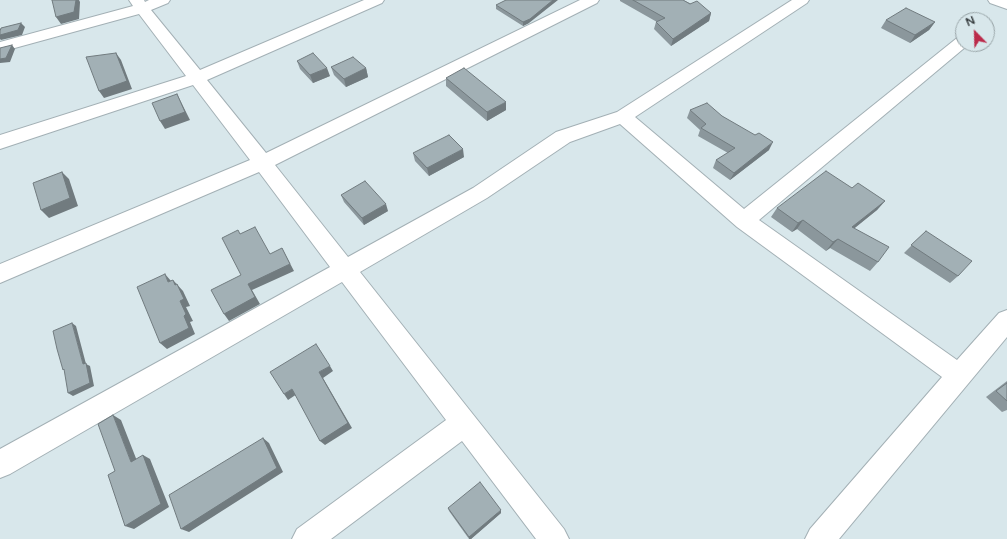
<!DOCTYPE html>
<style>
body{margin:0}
#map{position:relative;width:1007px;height:539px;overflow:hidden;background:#d8e7eb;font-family:"Varela Round",sans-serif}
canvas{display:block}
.north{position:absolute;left:955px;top:12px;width:40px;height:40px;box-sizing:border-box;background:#d8e7eb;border:1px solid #97a3a6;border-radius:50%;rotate:337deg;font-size:11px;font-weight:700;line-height:16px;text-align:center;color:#363c3e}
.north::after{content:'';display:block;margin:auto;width:14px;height:18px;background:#bb2b4b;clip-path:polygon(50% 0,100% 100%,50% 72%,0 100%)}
</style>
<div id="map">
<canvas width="1007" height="539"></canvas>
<div class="north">N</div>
</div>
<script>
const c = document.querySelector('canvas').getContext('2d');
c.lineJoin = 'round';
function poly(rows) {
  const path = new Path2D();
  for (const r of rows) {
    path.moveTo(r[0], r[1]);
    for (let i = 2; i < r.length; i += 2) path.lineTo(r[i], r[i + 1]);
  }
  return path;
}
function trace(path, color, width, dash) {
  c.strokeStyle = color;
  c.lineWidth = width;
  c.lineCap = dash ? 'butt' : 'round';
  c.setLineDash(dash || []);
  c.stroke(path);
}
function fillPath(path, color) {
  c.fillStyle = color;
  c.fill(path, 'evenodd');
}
const minor = poly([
 [129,0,144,0,145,2,149,0,170,0,168,3,151,10,200,70,364,0,384,0,382,3,207,80,266,153,580,0,599,0,597,3,275,165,348,257,473,188,556,132,617,112,792,0,809,0,807,3,635,117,744,209,957,38,963,36,963,44,969,44,759,220,957,360,999,313,1007,310,1007,337,839,539,805,539,810,529,942,377,737,227,620,124,570,142,487,198,360,272,564,529,569,539,536,539,462,441,331,539,292,539,297,529,446,420,342,282,10,474,0,478,0,449,330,267,259,172,0,283,0,264,250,160,193,85,0,149,0,135,186,76,139,14,0,52,0,42,133,6,129,0],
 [988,0,1007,0,1007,9,990,3,988,0]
]);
trace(minor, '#a3b0b5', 2);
fillPath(minor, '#fff');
fillPath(poly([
 [620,0,683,0,711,13,709,21,671,46,654,29,656,22,657,22,620,1],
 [496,5,529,23,523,26,496,9],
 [886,20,935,22,929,30,910,43,881,28],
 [297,61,330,76,313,83,300,69],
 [331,67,366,68,368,77,346,87,334,75],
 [446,78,506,110,487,121,446,86],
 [690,110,722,116,769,150,730,180,713,168,716,160,728,153,698,136,700,130,687,118],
 [413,153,464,157,429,176,415,161],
 [852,188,885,201,877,210,854,228,878,262,870,271,830,248,826,251,797,229,792,232,771,217,777,208],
 [341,195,388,211,364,225,344,202],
 [926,231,958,276,950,283,904,253],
 [1007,381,1007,410,1002,412,986,397],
 [448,508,501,513,471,539,469,539,449,511]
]), '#8b979c');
fillPath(poly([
 [76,0,79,0,80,2,79,19,61,24,56,17],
 [553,0,558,0,529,23,523,26,523,22],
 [711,13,709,21,671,46,673,39],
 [935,22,929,30,910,43,915,35],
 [21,23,25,27,22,35,1,40,0,39,0,35],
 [12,45,15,49,10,62,0,63,0,59],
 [116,53,121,60,132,89,104,98,99,91],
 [327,68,330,76,313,83,310,75],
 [366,68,368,77,346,87,344,79],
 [177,94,190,120,165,129,160,121],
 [506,102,506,110,487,121,487,112],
 [773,142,769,150,730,180,734,173],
 [463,149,464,157,429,176,427,168],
 [62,172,69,179,78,206,49,218,41,210],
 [885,201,877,210,845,236,852,227],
 [386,204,388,211,364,225,362,218],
 [803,220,797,229,792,232,798,223],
 [838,239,830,248,826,251,833,242],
 [282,248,294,271,252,290,260,304,229,321,224,314,248,284],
 [165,274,171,281,168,282],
 [173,280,183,291,190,306,186,307,193,321,190,322,195,334,167,349,160,343,184,316,180,301],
 [72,323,76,326,86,364,90,366,94,386,73,396,68,393,83,364],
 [330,366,333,371,323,378,352,428,325,445,320,441,319,372],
 [292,389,297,394,288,400,284,394],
 [113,415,121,420,139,466,131,462],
 [263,438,269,443,283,472,189,532,181,529],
 [143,455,150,459,169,507,134,529,125,526],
 [501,510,501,513,471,539,469,539,469,537]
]), '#717b7f');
const building = poly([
 [52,0,76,0,74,12,56,17,52,0],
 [506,0,553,0,530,19,523,22,496,5,506,0],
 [633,0,683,0,690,4,697,1,711,13,673,39,656,22,665,18,633,0],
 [906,8,935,22,915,35,886,20,906,8],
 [21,23,18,30,0,35,0,31,1,28,21,23],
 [12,45,6,58,0,59,0,48,12,45],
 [116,53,127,81,99,91,86,57,116,53],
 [313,53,327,68,310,75,297,61,313,53],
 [353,57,366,68,344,79,331,67,353,57],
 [464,68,506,102,487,112,446,78,464,68],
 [177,94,185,112,160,121,152,103,177,94],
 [707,103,722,116,755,135,759,133,773,142,734,173,716,160,735,148,701,128,706,124,690,110,707,103],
 [449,135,463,149,427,168,413,153,449,135],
 [826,171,852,188,858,183,885,201,852,227,889,247,878,262,838,239,833,242,803,220,798,223,777,208,826,171],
 [62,172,70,198,41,210,33,183,62,172],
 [365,181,386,204,362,218,341,195,365,181],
 [255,227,270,254,282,248,290,264,248,284,255,297,224,314,211,290,241,275,222,238,238,230,240,234,255,227],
 [926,231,972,261,958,276,911,245,926,231],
 [165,274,168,282,173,280,175,285,177,284,184,299,180,301,186,314,184,316,189,328,160,343,137,287,165,274],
 [72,323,83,364,86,363,90,383,68,393,64,369,63,370,57,349,53,331,72,323],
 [316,344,330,366,319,372,348,423,320,441,292,389,284,394,270,372,316,344],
 [1007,383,1007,401,996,391,1007,383],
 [113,415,131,462,143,455,161,504,125,526,108,475,115,471,98,424,113,415],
 [263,438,277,468,181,529,169,495,263,438],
 [480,482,501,510,469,537,448,508,480,482]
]);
fillPath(building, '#a2b0b5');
trace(building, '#717b7f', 1);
</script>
